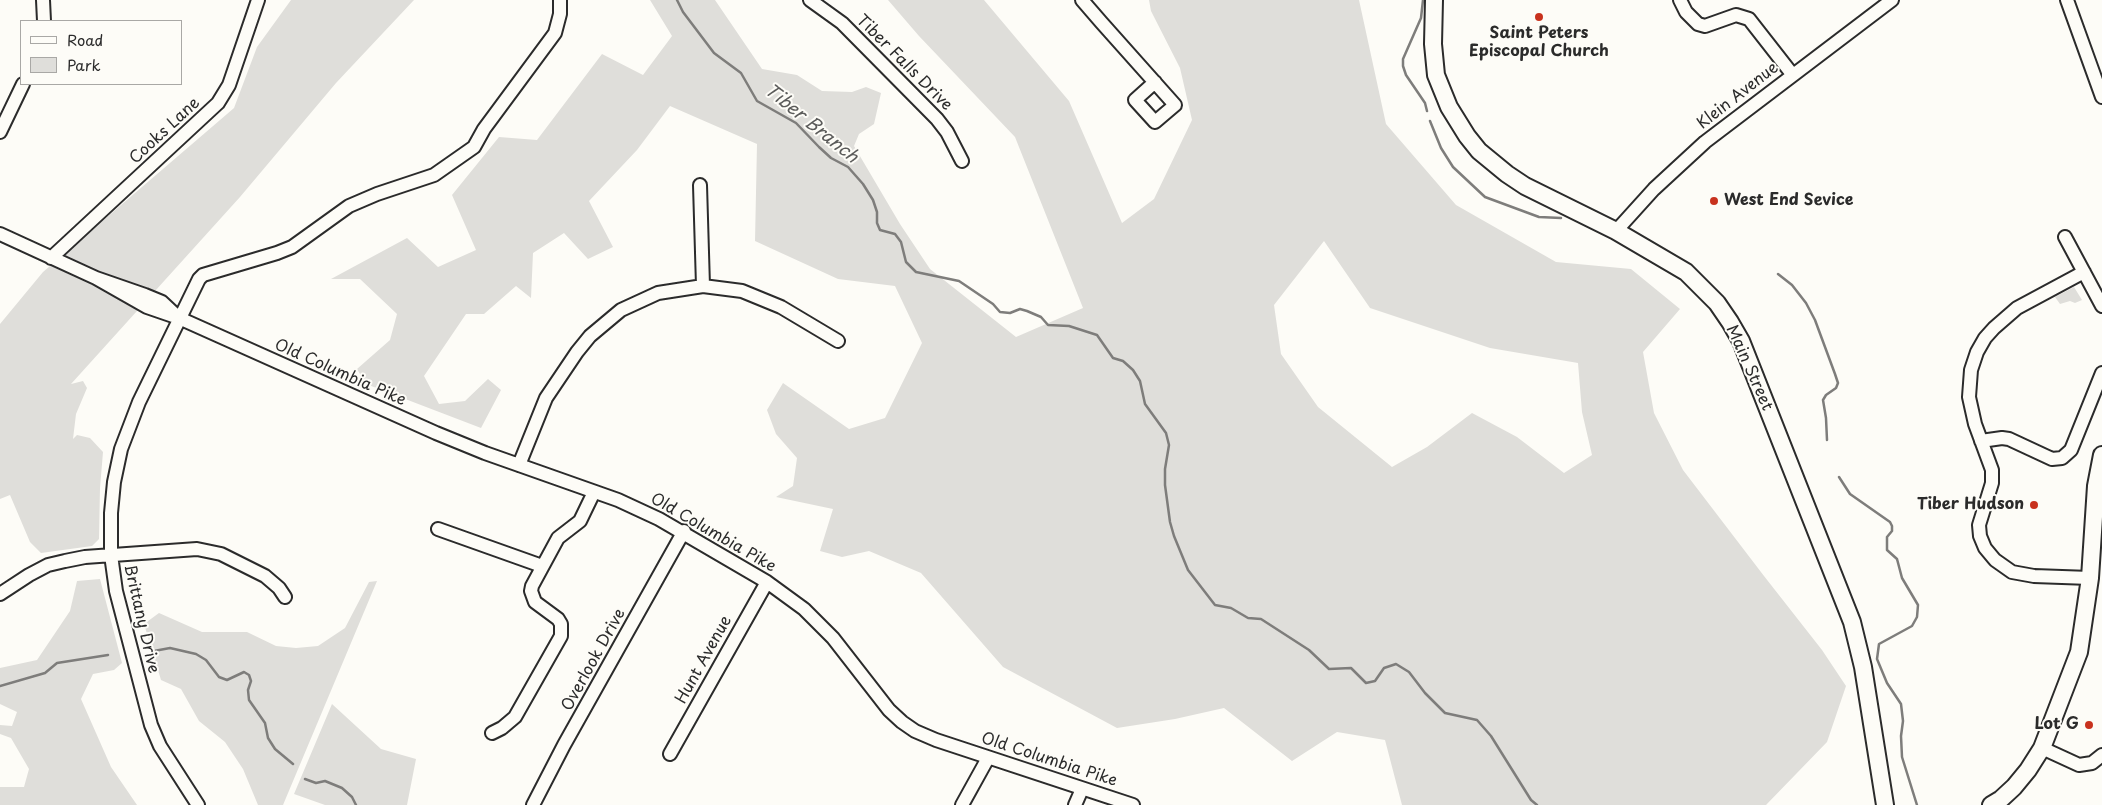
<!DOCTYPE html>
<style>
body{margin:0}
#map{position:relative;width:2102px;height:805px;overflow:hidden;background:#fdfcf7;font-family:"Playpen Sans",sans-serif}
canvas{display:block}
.legend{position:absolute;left:20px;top:20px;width:162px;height:65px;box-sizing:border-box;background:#fdfcf7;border:1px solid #a9a8a5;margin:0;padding:6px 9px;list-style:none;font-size:15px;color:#2b2b2b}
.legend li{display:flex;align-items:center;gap:10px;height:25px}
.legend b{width:25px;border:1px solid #a9a8a5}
</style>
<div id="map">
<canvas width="2102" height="805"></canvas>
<ul class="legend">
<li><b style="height:6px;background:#fdfcf7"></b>Road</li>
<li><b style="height:14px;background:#dfdeda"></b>Park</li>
</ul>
</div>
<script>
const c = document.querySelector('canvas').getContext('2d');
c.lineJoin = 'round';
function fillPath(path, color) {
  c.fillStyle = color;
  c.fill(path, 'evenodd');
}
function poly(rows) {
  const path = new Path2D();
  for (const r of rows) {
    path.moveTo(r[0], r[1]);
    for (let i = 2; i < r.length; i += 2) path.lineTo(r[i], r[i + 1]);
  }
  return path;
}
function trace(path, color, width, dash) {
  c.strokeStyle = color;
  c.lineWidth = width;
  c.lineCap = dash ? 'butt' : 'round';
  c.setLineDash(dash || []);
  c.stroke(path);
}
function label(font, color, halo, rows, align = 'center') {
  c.font = font + ' "Playpen Sans",sans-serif';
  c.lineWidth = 4;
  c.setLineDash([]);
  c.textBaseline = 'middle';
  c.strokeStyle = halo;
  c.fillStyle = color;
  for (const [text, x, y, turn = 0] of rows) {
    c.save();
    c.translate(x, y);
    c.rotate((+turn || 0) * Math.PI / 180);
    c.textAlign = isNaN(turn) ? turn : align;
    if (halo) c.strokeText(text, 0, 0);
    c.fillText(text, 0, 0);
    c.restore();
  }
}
fillPath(poly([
 [291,0,414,0,336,83,240,197,71,384,83,381,87,388,76,414,73,439,77,435,90,438,103,452,100,488,99,539,92,546,41,553,30,542,10,495,0,499,0,324,43,272,234,108,257,47],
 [650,0,715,0,762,69,797,75,822,91,852,92,866,87,881,93,874,124,859,134,854,146,900,224,930,269,1016,337,1083,308,1015,137,919,36,888,0,984,0,1069,101,1122,223,1154,199,1192,120,1180,68,1151,11,1149,0,1359,0,1386,124,1456,205,1556,262,1631,269,1680,309,1643,352,1654,413,1683,470,1764,576,1822,650,1846,686,1827,742,1766,805,1402,805,1385,740,1337,732,1292,761,1224,708,1175,719,1117,728,1003,667,921,573,869,551,842,557,820,551,833,509,776,497,793,486,797,458,776,434,767,410,783,383,849,429,885,418,922,343,895,286,838,279,755,241,757,144,670,106,637,150,589,201,613,247,588,259,564,233,533,253,531,298,516,286,484,314,466,314,424,376,439,404,465,401,488,379,501,390,481,428,366,384,357,369,390,340,397,314,360,279,331,279,407,238,438,267,476,250,452,195,499,137,537,140,602,54,643,75,672,36],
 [1324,241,1370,308,1490,348,1578,363,1582,412,1592,455,1564,473,1517,437,1472,413,1427,447,1392,467,1318,407,1281,354,1274,305],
 [2074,287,2082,300,2075,303,2070,301,2060,304,2055,297],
 [100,579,122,663,114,670,93,674,81,699,111,767,137,805,0,805,0,787,24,787,29,769,11,738,0,734,0,725,12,726,17,712,0,704,0,668,37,660,70,611,77,581],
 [377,581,283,805,258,805,243,769,225,742,199,721,181,689,161,680,144,624,159,613,202,632,247,632,276,646,296,648,318,646,345,628,369,582],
 [332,704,381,749,416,759,407,805,325,805,294,794]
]), '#dfdeda');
trace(poly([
 [677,0,683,12,714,53,741,73,757,101,796,123,819,147,831,158,848,167,863,184,873,200,877,212,877,223,880,230,895,234,901,242,906,262,916,272,959,281,993,304,1000,312,1010,313,1020,309,1027,311,1041,317,1048,325,1069,326,1097,335,1113,358,1123,361,1133,370,1140,381,1145,404,1166,433,1169,445,1165,469,1165,485,1170,522,1174,536,1188,570,1215,605,1231,608,1248,618,1261,619,1309,650,1329,669,1351,668,1366,683,1375,681,1384,668,1396,664,1409,672,1425,693,1445,713,1477,720,1491,736,1531,800,1537,805],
 [1423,0,1421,18,1403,59,1403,66,1406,75,1425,103,1427,111],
 [1430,121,1441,148,1453,167,1485,197,1539,217,1561,218],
 [1778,274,1792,285,1806,303,1815,320,1835,374,1838,383,1836,388,1826,395,1823,400,1826,418,1827,440],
 [1839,477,1850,494,1890,522,1892,526,1892,531,1887,537,1887,550,1897,559,1902,578,1918,605,1917,617,1912,626,1879,644,1877,659,1887,683,1901,704,1903,721,1901,736,1902,757,1917,805],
 [154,651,170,648,196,654,206,660,219,677,227,680,244,672,249,675,251,681,248,690,249,700,265,723,268,738,275,749,293,764],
 [0,686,45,673,57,663,108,655],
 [305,779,316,783,325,781,342,788,352,797,356,805]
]), '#7e7d7b', 2.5);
const minor = poly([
 [43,0,44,21],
 [810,0,842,23,937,119,947,132,962,161],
 [1082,0,1101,22,1175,105,1155,122,1135,100,1155,82],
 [1680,0,1686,12,1698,24,1705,26,1736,15,1749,19,1792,74],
 [2067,0,2102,97],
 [0,132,23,84],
 [700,185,703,286],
 [1616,231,1654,189,1705,142,1892,0],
 [0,234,96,278,147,307,179,318,162,302,145,295,96,278],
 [2065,237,2102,306],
 [51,258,218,103,229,85,258,0],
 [2084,272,2017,308,1994,328,1985,338,1977,352,1971,370,1969,397,1975,424,1992,470,1992,483,1979,525,1980,536,1985,548,1995,560,2012,572,2034,576,2090,578],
 [179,318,436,433,485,453,618,500,659,519,767,582,804,609,833,638,889,710,902,722,915,731,936,740,1133,805],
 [1981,441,2002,438,2009,439,2052,459,2062,458,2071,450,2102,373],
 [519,465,546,398,577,352,590,336,621,310,658,293,703,286,742,291,781,307,838,341],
 [438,529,542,566],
 [0,594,29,575,48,565,65,561,85,557,197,549,221,554,265,576,279,588,285,597],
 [492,733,502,728,515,717,561,636,561,624,558,619,535,602,531,591,532,586,558,538,580,521,594,492],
 [2042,748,2079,765,2092,763,2102,755],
 [670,754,767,582],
 [198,805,160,746,151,725,116,591,111,555,111,513,114,482,121,449,139,402,199,279,203,275,277,253,292,247,349,206,377,194,434,175,474,147,484,129,555,33,560,14,560,0],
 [533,805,564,745,684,531],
 [962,805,988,758],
 [1075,805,1082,789]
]);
const major = poly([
 [1434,0,1433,44,1436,75,1449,107,1467,136,1479,151,1507,174,1525,186,1616,231,1686,272,1717,303,1730,322,1741,341,1852,622,1863,667,1885,805],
 [1991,805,2001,799,2014,787,2028,770,2042,748,2079,652,2090,578,2096,486,2102,455]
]);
trace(minor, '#2b2b2b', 16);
trace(major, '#2b2b2b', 20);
trace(minor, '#fdfcf7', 12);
trace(major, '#fdfcf7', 16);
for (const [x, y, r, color] of [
 [1539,17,5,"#c8321e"],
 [1714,201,5,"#c8321e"],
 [2034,505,5,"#c8321e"],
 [2089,725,5,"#c8321e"]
]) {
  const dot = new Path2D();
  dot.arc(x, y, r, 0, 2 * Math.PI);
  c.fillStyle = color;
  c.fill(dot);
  trace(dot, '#fdfcf7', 2);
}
label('bold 16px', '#2b2b2b', '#fdfcf7', [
 ["Saint Peters",1539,34,"center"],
 ["Episcopal Church",1539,52,"center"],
 ["West End Sevice",1724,201,"left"],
 ["Tiber Hudson",2024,505],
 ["Lot G",2079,725]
], 'right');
label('16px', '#2b2b2b', '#fdfcf7', [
 ["Tiber Falls Drive",904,63,45],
 ["Klein Avenue",1738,96,-38],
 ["Cooks Lane",165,131,-43],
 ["Main Street",1749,368,66],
 ["Old Columbia Pike",340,373,24],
 ["Old Columbia Pike",713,533,30],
 ["Brittany Drive",141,619,77],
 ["Overlook Drive",594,660,-61],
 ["Hunt Avenue",704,660,-61],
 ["Old Columbia Pike",1049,760,18]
]);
label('italic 18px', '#5b5b5a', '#fdfcf7', [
 ["Tiber Branch",811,124,39]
]);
</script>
